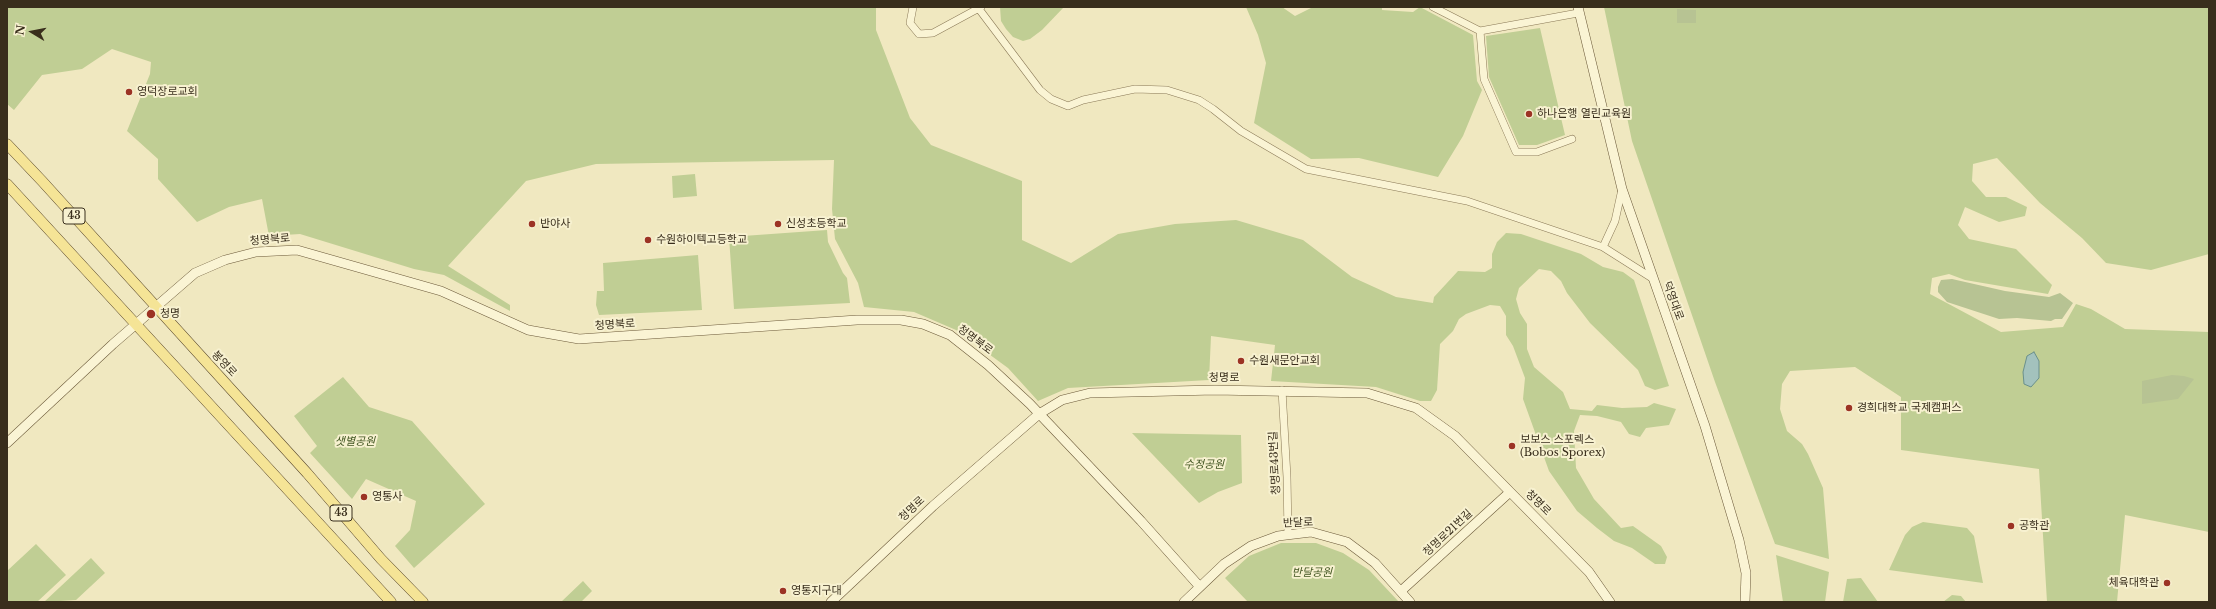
<!DOCTYPE html>
<meta charset="utf-8">
<style>
body{margin:0}
#map{position:relative;width:2216px;height:609px;overflow:hidden;background:#f0e8c0;font-family:"Libre Baskerville",serif}
canvas{display:block}
.frame{position:absolute;inset:0;border:8px solid #392e1c;pointer-events:none}
.north{position:absolute;left:12px;top:12px;width:40px;height:40px;-webkit-text-stroke:3px #f7f1d0;paint-order:stroke;rotate:280deg;font-size:11px;font-weight:700;line-height:16px;text-align:center;color:#392e1c}
.north::after{content:'';display:block;margin:auto;width:14px;height:18px;background:#392e1c;clip-path:polygon(50% 0,100% 100%,50% 72%,0 100%)}
</style>
<div id="map">
<canvas width="2216" height="609"></canvas>
<div class="frame"></div>
<div class="north">N</div>
</div>
<script>
const c = document.querySelector('canvas').getContext('2d');
c.lineJoin = 'round';
function fillPath(path, color) {
  c.fillStyle = color;
  c.fill(path, 'evenodd');
}
function poly(rows) {
  const path = new Path2D();
  for (const r of rows) {
    path.moveTo(r[0], r[1]);
    for (let i = 2; i < r.length; i += 2) path.lineTo(r[i], r[i + 1]);
  }
  return path;
}
function trace(path, color, width, dash) {
  c.strokeStyle = color;
  c.lineWidth = width;
  c.lineCap = dash ? 'butt' : 'round';
  c.setLineDash(dash || []);
  c.stroke(path);
}
function label(font, color, halo, rows, align = 'center') {
  c.font = font + ' "Libre Baskerville","Noto Sans KR",serif';
  c.lineWidth = 4;
  c.setLineDash([]);
  c.textBaseline = 'middle';
  c.strokeStyle = halo;
  c.fillStyle = color;
  for (const [text, x, y, turn = 0] of rows) {
    c.save();
    c.translate(x, y);
    c.rotate((+turn || 0) * Math.PI / 180);
    c.textAlign = isNaN(turn) ? turn : align;
    if (halo) c.strokeText(text, 0, 0);
    c.fillText(text, 0, 0);
    c.restore();
  }
}
fillPath(poly([
 [7,7,876,7,876,30,910,118,931,145,1022,181,1022,240,1071,263,1118,234,1175,224,1236,220,1303,240,1352,277,1396,297,1433,303,1434,297,1458,271,1485,272,1492,268,1492,254,1497,242,1506,233,1521,234,1581,254,1603,267,1623,272,1634,280,1669,386,1655,390,1645,386,1638,370,1590,323,1567,293,1561,281,1551,271,1539,269,1519,288,1516,299,1520,313,1527,324,1527,349,1534,367,1563,392,1570,409,1592,411,1597,405,1622,408,1647,407,1654,403,1676,409,1669,425,1646,428,1640,437,1629,434,1621,422,1597,416,1580,415,1574,431,1576,468,1594,499,1621,528,1633,526,1661,546,1667,557,1665,564,1655,564,1632,548,1614,541,1597,528,1577,511,1549,471,1523,399,1525,378,1513,346,1506,335,1506,316,1500,306,1490,305,1466,314,1459,319,1453,331,1440,344,1437,390,1431,401,1420,401,1376,387,1271,381,1275,345,1211,336,1209,380,1068,388,1038,401,1008,368,956,330,914,312,864,307,858,283,835,239,832,209,834,160,596,164,526,181,448,266,510,305,510,311,444,275,414,269,300,234,269,236,262,199,229,207,197,222,158,179,158,159,127,131,150,74,151,62,112,49,82,69,42,75,14,110,7,104],
 [1000,7,1064,7,1042,30,1030,39,1023,41,1013,37,1006,29,1001,21],
 [1246,7,1282,7,1295,16,1313,7,1382,7,1382,10,1413,12,1420,7,1473,35,1477,81,1482,90,1463,136,1438,177,1359,158,1311,159,1254,123,1266,63,1258,35],
 [1604,7,2209,7,2209,254,2151,270,2106,263,2082,238,2040,203,1997,158,1973,164,1972,181,1986,197,2006,197,2027,207,2025,216,1999,222,1965,207,1958,225,1969,239,2016,249,2052,285,2048,294,1965,280,1949,274,1932,278,1930,294,2001,332,2063,327,2076,304,2091,309,2125,329,2209,332,2209,532,2125,515,2117,602,2047,602,2039,469,1901,450,1901,397,1855,367,1790,371,1782,384,1780,409,1787,431,1802,444,1808,454,1823,488,1829,559,1775,544,1715,382,1632,141],
 [1540,28,1565,135,1537,145,1519,145,1489,77,1486,36],
 [695,174,697,196,673,198,672,176],
 [827,230,828,242,843,273,847,278,850,303,734,309,729,237],
 [698,255,702,310,599,315,596,305,597,291,604,291,603,263],
 [343,377,369,407,412,421,485,504,414,568,395,546,410,530,416,501,366,479,352,499,310,453,317,446,294,416],
 [1132,433,1241,435,1242,483,1218,492,1199,503],
 [1923,522,1967,528,1974,536,1983,583,1889,570,1905,535,1912,527],
 [1281,543,1316,543,1343,553,1369,570,1399,602,1248,602,1225,578,1249,556],
 [36,544,66,575,37,602,7,602,7,571],
 [1776,555,1829,572,1825,602,1783,602],
 [91,558,105,573,76,600,44,602],
 [1861,578,1878,602,1843,602,1847,579],
 [583,581,592,591,581,602,561,602],
 [1952,595,1961,596,1966,602,1943,602]
]), '#c0ce94');
fillPath(poly([
 [1677,9,1696,10,1696,23,1677,23],
 [1952,279,2005,291,2049,297,2060,293,2073,303,2062,319,2055,319,2051,321,2017,318,1999,319,1947,302,1938,292,1938,287,1941,280],
 [2172,375,2184,376,2194,379,2178,399,2142,404,2142,381]
]), '#b7c393');
const water = poly([
 [2034,352,2039,361,2039,378,2031,387,2024,384,2023,372,2027,356,2034,352]
]);
fillPath(water, '#a3c2bd');
trace(water, '#6a908c', 1);
const street = poly([
 [913,7,910,23,919,34,933,33,981,7],
 [1433,7,1480,31,1578,13],
 [979,9,1040,90,1051,99,1068,106,1083,100,1135,89,1167,90,1199,100,1213,109,1241,131,1306,169,1467,201,1603,247],
 [1480,31,1484,79,1516,152,1537,152,1572,139],
 [1622,189,1615,221,1603,247,1652,278],
 [1282,390,1287,477,1288,534]
]);
const secondary = poly([
 [1578,7,1622,189,1705,426,1739,540,1746,573,1745,602],
 [7,443,113,344,195,273,225,260,256,252,297,250,441,291,528,330,579,339,857,320,901,320,923,324,950,335,988,365,1030,404,1141,521,1200,587],
 [1401,591,1510,492],
 [831,602,933,506,1039,414,1062,400,1090,393,1215,390,1367,393,1416,408,1455,436,1589,572,1610,602],
 [1184,602,1224,564,1251,546,1278,536,1311,532,1347,542,1375,563,1410,602]
]);
const primary = poly([
 [7,144,42,181,307,473,381,559,423,602],
 [7,184,391,602]
]);
trace(street, '#8a7957', 8);
trace(secondary, '#6c5a3a', 10);
trace(primary, '#57462c', 11);
trace(street, '#faf4d4', 7);
trace(secondary, '#faf4d4', 9);
trace(primary, '#f5e496', 10);
for (const [x, y, r, color] of [
 [129,92,4,"#9c3324"],
 [1529,114,4,"#9c3324"],
 [532,224,4,"#9c3324"],
 [778,224,4,"#9c3324"],
 [648,240,4,"#9c3324"],
 [151,314,5,"#9c3324"],
 [1241,361,4,"#9c3324"],
 [1849,408,4,"#9c3324"],
 [1512,446,4,"#9c3324"],
 [364,497,4,"#9c3324"],
 [2011,526,4,"#9c3324"],
 [2167,583,4,"#9c3324"],
 [783,591,4,"#9c3324"]
]) {
  const dot = new Path2D();
  dot.arc(x, y, r, 0, 2 * Math.PI);
  c.fillStyle = color;
  c.fill(dot);
  trace(dot, '#f7f1d0', 1.5);
}
for (const [x, y, w] of [
 [74,216,22],
 [341,513,22]
]) {
  const box = new Path2D();
  box.roundRect(x - w / 2, y - 8, w, 16, 3);
  c.fillStyle = '#f7f1d0';
  c.fill(box);
  trace(box, '#392e1c', 1);
}
label('bold 10px', '#392e1c', null, [
 ["43",74,216],
 ["43",341,513]
]);
label('11px', '#392e1c', '#f7f1d0', [
 ["영덕장로교회",137,92],
 ["하나은행 열린교육원",1537,114],
 ["반야사",540,224],
 ["신성초등학교",786,224],
 ["수원하이텍고등학교",656,240],
 ["청명",160,314],
 ["수원새문안교회",1249,361],
 ["경희대학교 국제캠퍼스",1857,408],
 ["보보스 스포렉스",1520,440],
 ["(Bobos Sporex)",1520,453],
 ["영통사",372,497],
 ["공학관",2019,526],
 ["체육대학관",2159,583,"right"],
 ["영통지구대",791,591]
], 'left');
label('11px', '#392e1c', '#f7f1d0', [
 ["청명북로",270,240,-5],
 ["덕영대로",1673,301,70],
 ["청명북로",615,325,-4],
 ["청명북로",975,340,37],
 ["봉영로",224,364,47],
 ["청명로",1224,378],
 ["청명로43번길",1275,463,-93],
 ["청명로",1538,503,45],
 ["청명로",912,509,-43],
 ["반달로",1298,523,-2],
 ["청명로21번길",1448,533,-43]
]);
label('italic 11px', '#425622', '#f7f1d0', [
 ["샛별공원",355,442],
 ["수정공원",1204,465],
 ["반달공원",1312,573]
]);
</script>
